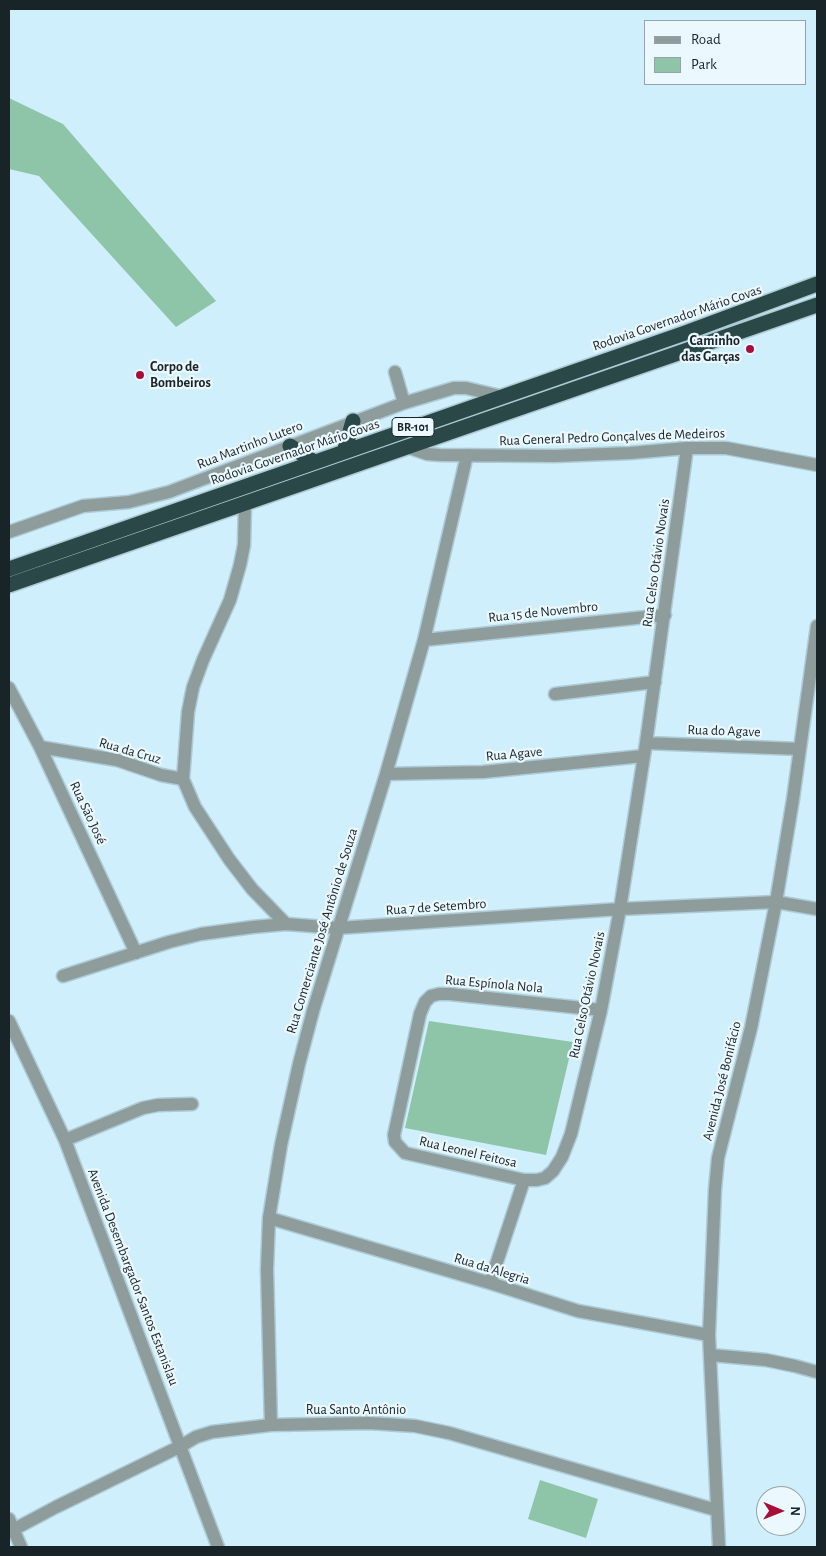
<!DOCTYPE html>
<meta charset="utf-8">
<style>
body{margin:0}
#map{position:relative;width:826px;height:1556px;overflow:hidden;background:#ceeffb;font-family:"Alegreya Sans",sans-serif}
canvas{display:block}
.frame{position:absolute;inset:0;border:10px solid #182428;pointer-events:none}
.legend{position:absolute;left:644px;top:20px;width:162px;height:65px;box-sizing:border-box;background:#ebf8fd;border:1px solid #97a3a8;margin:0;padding:6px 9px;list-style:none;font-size:15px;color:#182428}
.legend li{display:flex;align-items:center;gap:10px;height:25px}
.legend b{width:25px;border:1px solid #97a3a8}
.north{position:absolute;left:756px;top:1486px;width:50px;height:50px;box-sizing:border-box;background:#ebf8fd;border:1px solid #97a3a8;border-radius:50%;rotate:91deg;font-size:14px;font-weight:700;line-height:20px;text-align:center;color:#182428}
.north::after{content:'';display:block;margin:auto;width:18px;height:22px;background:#a70e38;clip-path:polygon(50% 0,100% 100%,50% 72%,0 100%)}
</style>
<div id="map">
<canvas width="826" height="1556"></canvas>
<div class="frame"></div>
<ul class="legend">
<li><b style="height:6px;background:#8e9d9c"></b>Road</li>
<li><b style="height:14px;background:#8ec5a9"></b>Park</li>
</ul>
<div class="north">N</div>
</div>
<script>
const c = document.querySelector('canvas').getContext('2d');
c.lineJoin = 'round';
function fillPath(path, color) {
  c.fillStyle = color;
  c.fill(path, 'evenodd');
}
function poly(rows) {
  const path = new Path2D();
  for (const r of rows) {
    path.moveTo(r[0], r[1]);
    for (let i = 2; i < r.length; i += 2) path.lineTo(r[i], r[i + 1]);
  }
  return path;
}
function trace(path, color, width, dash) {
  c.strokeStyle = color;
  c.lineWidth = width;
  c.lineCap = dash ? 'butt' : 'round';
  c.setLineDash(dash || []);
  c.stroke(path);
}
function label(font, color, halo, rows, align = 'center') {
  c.font = font + ' "Alegreya Sans",sans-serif';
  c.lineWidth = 4.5;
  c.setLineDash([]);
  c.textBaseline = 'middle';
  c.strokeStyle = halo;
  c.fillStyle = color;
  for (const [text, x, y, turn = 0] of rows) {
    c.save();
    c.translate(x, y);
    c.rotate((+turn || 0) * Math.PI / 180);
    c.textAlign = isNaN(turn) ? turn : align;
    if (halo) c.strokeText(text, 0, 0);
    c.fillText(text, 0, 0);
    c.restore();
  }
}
fillPath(poly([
 [9,98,63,124,216,301,176,327,39,176,9,169],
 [429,1021,573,1042,546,1155,405,1128],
 [540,1480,598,1499,586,1538,528,1519]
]), '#8ec5a9');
const minor = poly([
 [395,372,404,403],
 [407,447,427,454,440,455,555,456,630,453,687,448,726,448,817,465],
 [245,503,244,545,240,565,230,600,203,660,193,687,188,712,183,779,195,807,229,859,252,889,286,924],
 [9,532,83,506,129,502,169,492,404,403,454,388,466,388,500,396],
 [424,640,665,615],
 [9,688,40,747,136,953],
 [555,694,655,682],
 [646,743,800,749],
 [40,747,117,760,161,775,183,779],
 [386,774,483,772,643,756],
 [63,976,169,942,201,934,253,927,286,924,338,928,620,909,776,902,817,909],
 [9,1021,65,1140,218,1547],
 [65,1140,143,1108,158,1105,192,1104],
 [524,1180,405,1153,395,1142,394,1135,420,1014,425,1002,431,996,439,994,450,994,601,1010],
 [269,1218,490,1283,578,1311,709,1335],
 [490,1283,524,1180,537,1180,545,1178,553,1171,562,1157,571,1134,601,1010,620,909,646,743,687,448],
 [710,1355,766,1360,795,1366,817,1372],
 [271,1425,267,1269,269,1218,281,1145,299,1064,313,1011,386,774,424,640,467,455],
 [9,1519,21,1547],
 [9,1532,56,1507,181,1446,196,1437,212,1432,271,1425,369,1423,415,1426,449,1433,716,1510],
 [719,1547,709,1335,715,1189,718,1158,751,1028,776,902,793,799,817,626]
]);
const highway = poly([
 [290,446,314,462],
 [344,452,353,421],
 [9,569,685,333,817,284],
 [9,585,817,305]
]);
trace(minor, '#adcad5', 15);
trace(highway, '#adcad5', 18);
trace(minor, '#8e9d9c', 12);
trace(highway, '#294847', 15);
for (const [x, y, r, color] of [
 [750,349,5,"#a70e38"],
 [140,375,5,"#a70e38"]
]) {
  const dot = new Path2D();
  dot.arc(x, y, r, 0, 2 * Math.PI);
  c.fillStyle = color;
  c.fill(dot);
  trace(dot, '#ebf8fd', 2);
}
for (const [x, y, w] of [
 [413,427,42]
]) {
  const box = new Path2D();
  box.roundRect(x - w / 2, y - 9.5, w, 19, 4);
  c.fillStyle = '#ebf8fd';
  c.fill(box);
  trace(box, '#182428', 1);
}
label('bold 12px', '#182428', null, [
 ["BR-101",413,427]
]);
label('14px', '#182428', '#ebf8fd', [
 ["Rodovia Governador Mário Covas",677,318,-19],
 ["Rua General Pedro Gonçalves de Medeiros",612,437,-2],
 ["Rua Martinho Lutero",250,445,-21],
 ["Rodovia Governador Mário Covas",295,452,-19],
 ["Rua Celso Otávio Novais",656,563,-82],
 ["Rua 15 de Novembro",543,612,-6],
 ["Rua do Agave",724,731,2],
 ["Rua da Cruz",130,751,16],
 ["Rua Agave",514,754,-5],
 ["Rua São José",88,813,65],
 ["Rua 7 de Setembro",436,907,-4],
 ["Rua Comerciante José Antônio de Souza",322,931,-73],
 ["Rua Espínola Nola",494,984,5],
 ["Rua Celso Otávio Novais",587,995,-78],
 ["Avenida José Bonifácio",722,1081,-76],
 ["Rua Leonel Feitosa",468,1152,13],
 ["Rua da Alegria",492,1269,17],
 ["Avenida Desembargador Santos Estanislau",133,1277,69],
 ["Rua Santo Antônio",356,1410]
]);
label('bold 14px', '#182428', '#ebf8fd', [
 ["Caminho",740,341],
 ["das Garças",740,357],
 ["Corpo de",150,367,"left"],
 ["Bombeiros",150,383,"left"]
], 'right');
</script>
